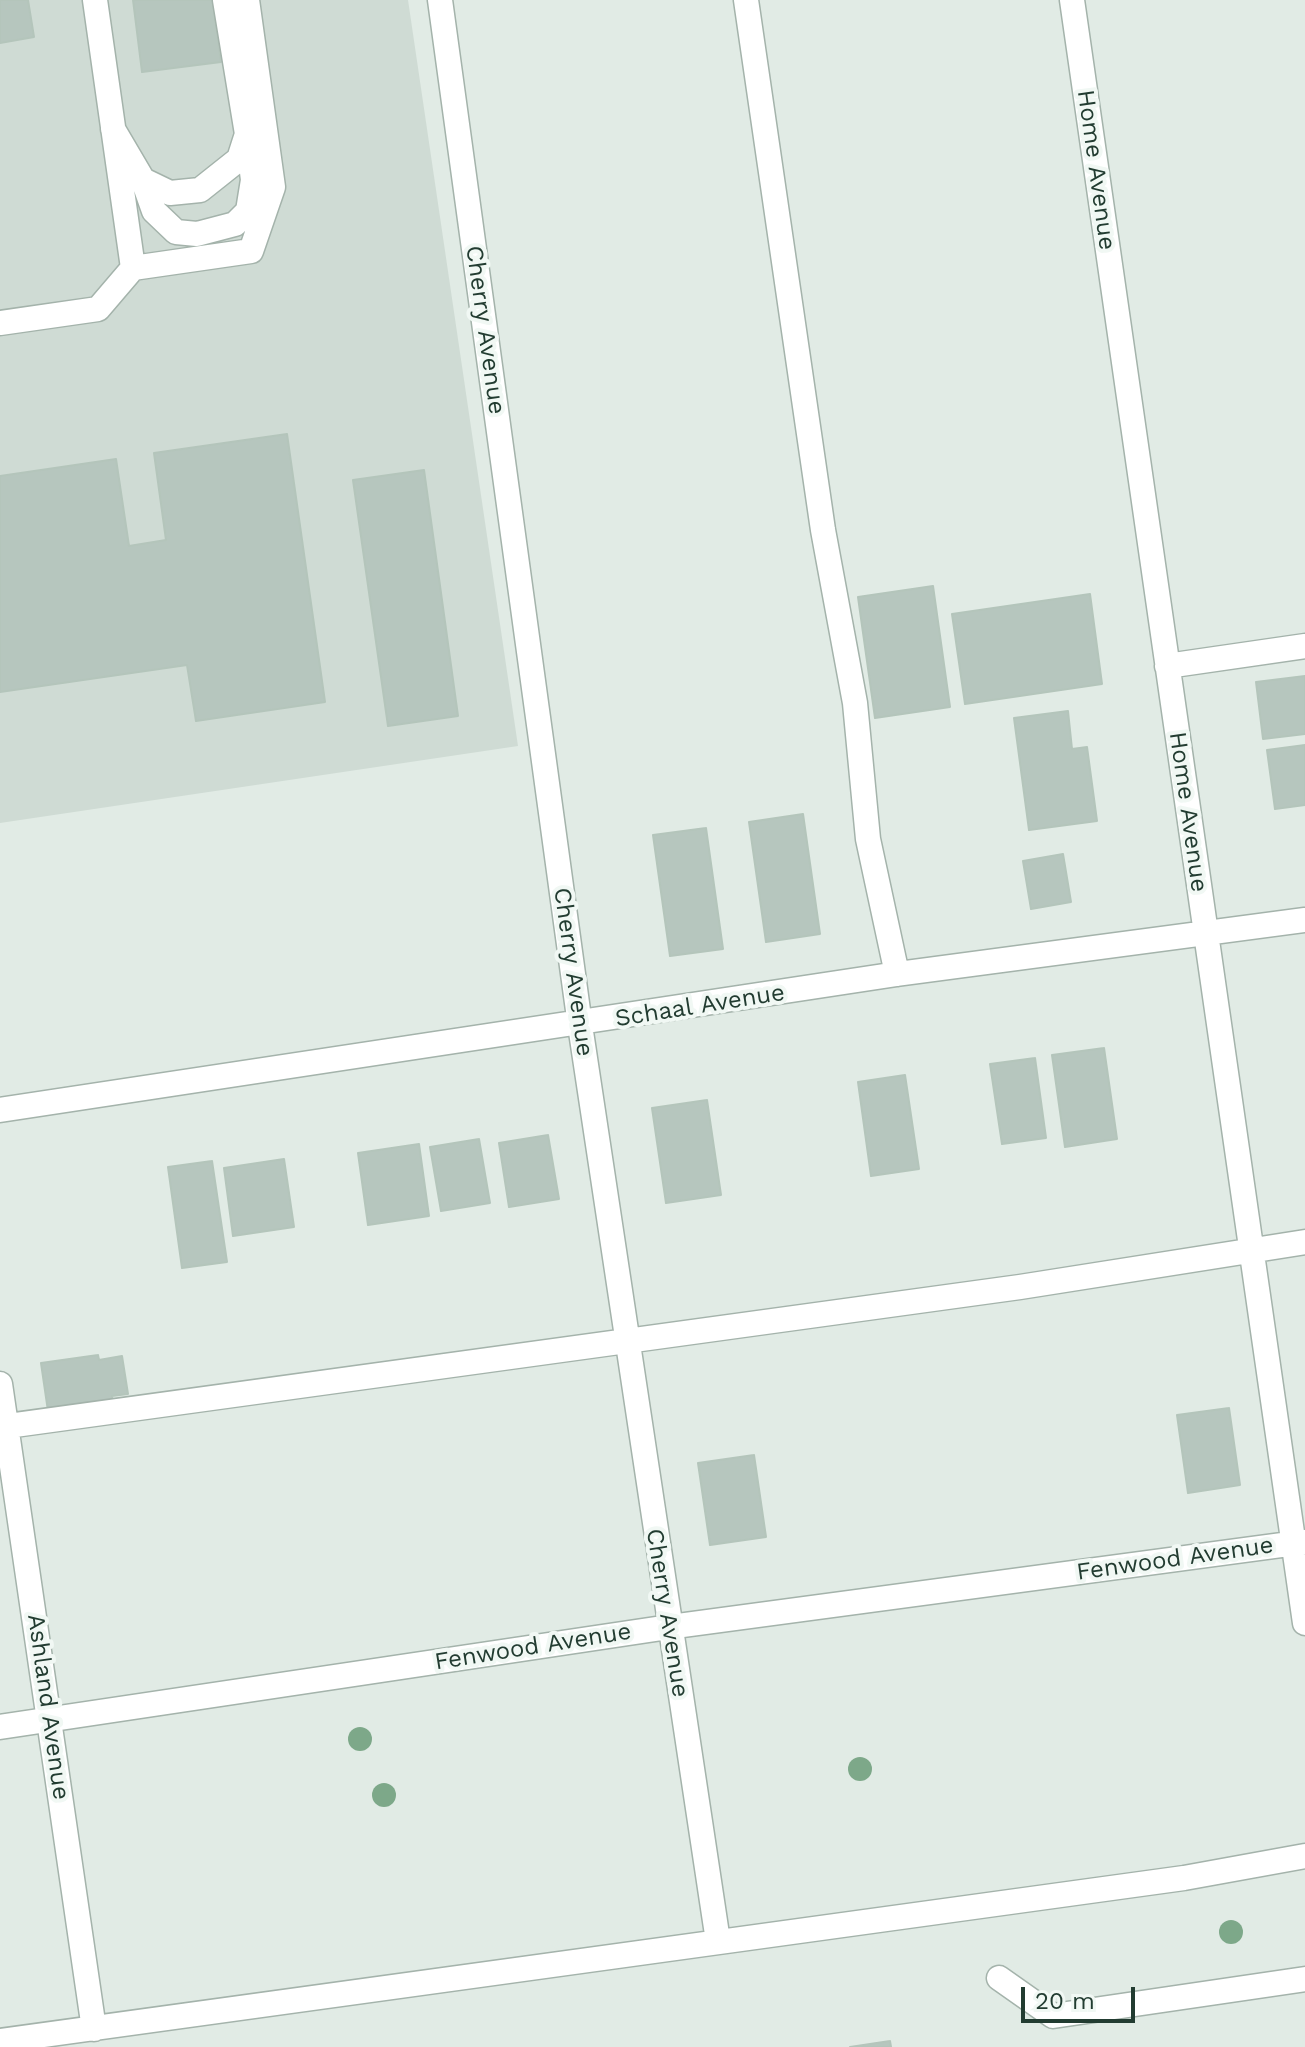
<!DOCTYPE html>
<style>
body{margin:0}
#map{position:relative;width:1305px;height:2047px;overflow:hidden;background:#e1ebe5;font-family:"Work Sans",sans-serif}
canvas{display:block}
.scale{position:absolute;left:1021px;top:1987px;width:114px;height:36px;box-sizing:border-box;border:4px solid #223c31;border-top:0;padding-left:10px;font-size:24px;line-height:28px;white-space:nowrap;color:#223c31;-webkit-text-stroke:6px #f1f8f4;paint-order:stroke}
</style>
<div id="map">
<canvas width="1305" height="2047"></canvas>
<div class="scale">20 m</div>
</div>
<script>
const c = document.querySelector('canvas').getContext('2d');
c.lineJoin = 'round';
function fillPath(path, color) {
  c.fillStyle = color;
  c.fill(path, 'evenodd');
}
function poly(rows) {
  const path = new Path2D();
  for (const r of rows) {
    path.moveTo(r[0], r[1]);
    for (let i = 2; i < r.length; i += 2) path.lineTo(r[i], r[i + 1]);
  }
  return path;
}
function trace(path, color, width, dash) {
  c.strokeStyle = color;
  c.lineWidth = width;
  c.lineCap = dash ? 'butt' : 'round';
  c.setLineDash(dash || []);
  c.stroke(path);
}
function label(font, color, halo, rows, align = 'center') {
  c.font = font + ' "Work Sans",sans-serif';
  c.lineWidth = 8;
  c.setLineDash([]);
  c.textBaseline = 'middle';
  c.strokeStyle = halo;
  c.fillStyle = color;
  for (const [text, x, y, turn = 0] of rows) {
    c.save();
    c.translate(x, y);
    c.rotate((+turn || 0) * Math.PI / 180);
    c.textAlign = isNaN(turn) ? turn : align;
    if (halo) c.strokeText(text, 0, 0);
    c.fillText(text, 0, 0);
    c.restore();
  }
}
fillPath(poly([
 [0,0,408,0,518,746,0,823]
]), '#cfdbd4');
const building = poly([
 [0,0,28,0,34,37,0,43,0,0],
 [133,0,213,0,221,62,142,72,133,0],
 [287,434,325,702,196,721,187,665,0,692,0,476,116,459,129,546,166,540,154,453,287,434],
 [424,470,458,716,388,726,353,480,424,470],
 [933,586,950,707,875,718,858,597,933,586],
 [1090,594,1102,684,965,704,952,614,1090,594],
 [1305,676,1305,734,1263,739,1256,682,1305,676],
 [1068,711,1072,749,1087,747,1097,821,1029,830,1014,718,1068,711],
 [1305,745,1305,805,1275,809,1267,750,1305,745],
 [803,814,820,934,766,942,749,822,803,814],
 [706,828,723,949,670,956,653,835,706,828],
 [1063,854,1071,902,1031,909,1023,861,1063,854],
 [1104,1048,1117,1139,1065,1147,1052,1055,1104,1048],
 [1035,1058,1046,1138,1002,1144,990,1064,1035,1058],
 [905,1075,919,1169,871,1176,858,1082,905,1075],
 [707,1100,721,1195,666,1203,652,1108,707,1100],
 [548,1135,559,1199,509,1207,499,1143,548,1135],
 [479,1139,490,1203,441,1211,430,1147,479,1139],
 [419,1144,429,1216,368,1225,358,1153,419,1144],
 [284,1159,294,1227,233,1236,224,1168,284,1159],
 [212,1161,227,1262,182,1268,168,1167,212,1161],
 [98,1355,99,1360,122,1356,128,1394,112,1396,113,1403,48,1411,41,1363,98,1355],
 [1229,1408,1240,1485,1188,1493,1177,1415,1229,1408],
 [754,1455,766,1537,710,1545,698,1463,754,1455],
 [890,2041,891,2047,850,2047,890,2041]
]);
fillPath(building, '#b6c6be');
trace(building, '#b4c5bb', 2);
const minor = poly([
 [95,0,133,268],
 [440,0,580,1025,718,1941],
 [746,0,823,530,855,703,868,839,897,974],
 [1072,0,1305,1623],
 [113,129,143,180,170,193,200,190,239,159,247,134,225,0],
 [143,180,154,211,176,232,197,234,235,224,248,211,253,180,248,140],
 [0,323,98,309,133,268,251,251,273,187,247,0],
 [1167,666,1305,646],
 [0,1110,897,974,1305,920],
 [0,1384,94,2029],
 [0,1427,1020,1287,1305,1242],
 [0,1727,669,1627,1305,1542],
 [999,1978,1053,2016,1305,1979],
 [0,2041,1184,1878,1305,1856]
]);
trace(minor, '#a4b3ab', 27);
trace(minor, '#fff', 24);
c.fillStyle = '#7da889';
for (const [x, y] of [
 [360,1739],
 [860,1769],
 [384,1795],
 [1231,1932]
]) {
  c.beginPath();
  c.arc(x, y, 12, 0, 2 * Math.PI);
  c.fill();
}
label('24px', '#223c31', '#f1f8f4', [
 ["Home Avenue",1096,170,82],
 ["Cherry Avenue",485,330,82],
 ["Home Avenue",1188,812,82],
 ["Cherry Avenue",573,972,82],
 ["Schaal Avenue",700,1006,-9],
 ["Fenwood Avenue",1175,1559,-8],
 ["Cherry Avenue",667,1613,81],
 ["Fenwood Avenue",533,1647,-9],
 ["Ashland Avenue",48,1707,82]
]);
</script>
